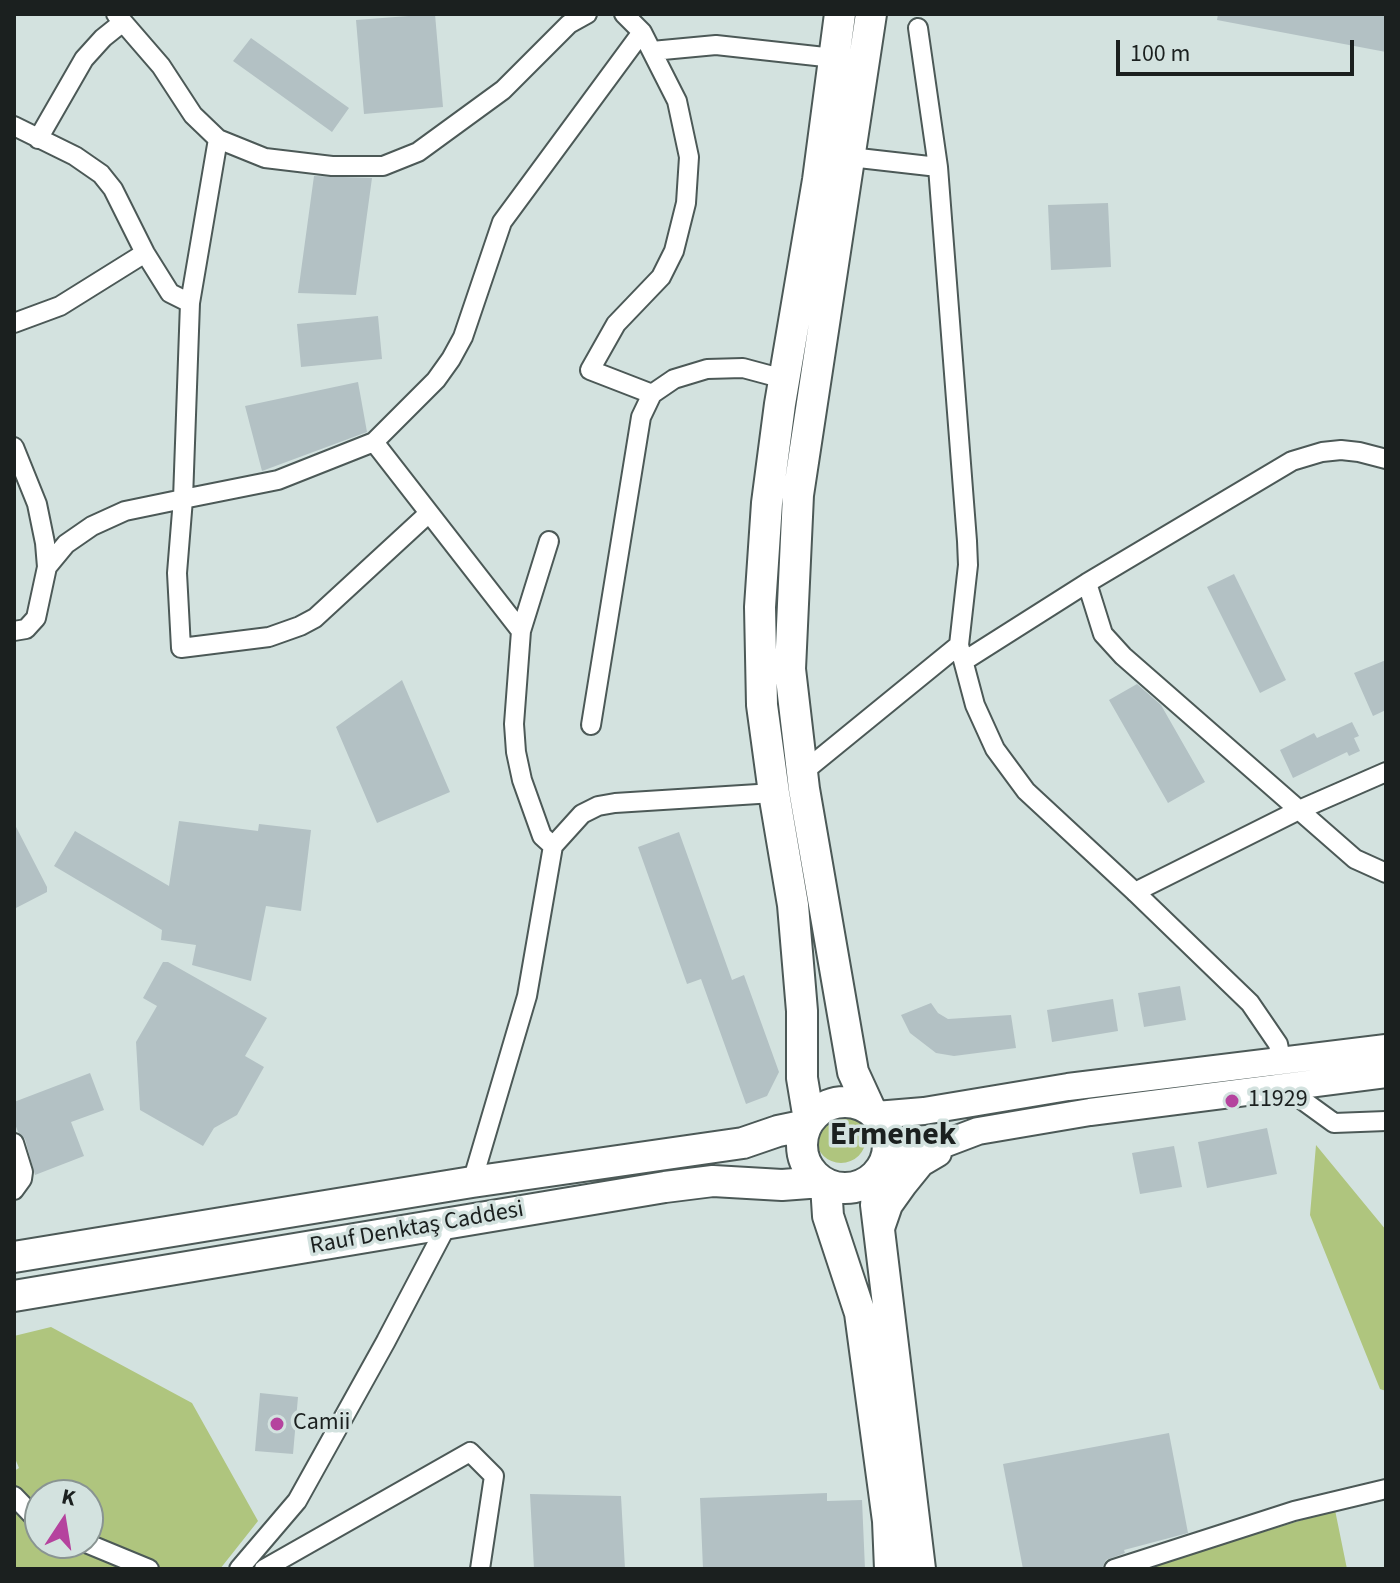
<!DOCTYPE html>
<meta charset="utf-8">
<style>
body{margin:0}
#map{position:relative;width:1400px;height:1583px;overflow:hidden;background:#d3e2df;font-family:"Source Sans 3",sans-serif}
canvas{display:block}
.frame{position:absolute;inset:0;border:16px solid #1b201f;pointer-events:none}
.north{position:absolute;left:24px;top:1479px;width:80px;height:80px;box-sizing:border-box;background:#d3e2df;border:2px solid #899492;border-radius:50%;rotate:12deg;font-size:22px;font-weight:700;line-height:32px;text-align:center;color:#1b201f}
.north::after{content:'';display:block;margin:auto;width:28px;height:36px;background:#b5439e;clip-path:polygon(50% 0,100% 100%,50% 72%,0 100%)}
.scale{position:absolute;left:1116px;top:40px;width:238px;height:36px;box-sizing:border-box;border:4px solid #1b201f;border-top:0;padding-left:10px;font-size:24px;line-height:28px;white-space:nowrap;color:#1b201f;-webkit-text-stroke:6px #d3e2df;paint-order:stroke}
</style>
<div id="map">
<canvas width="1400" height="1583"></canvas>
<div class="frame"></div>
<div class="north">K</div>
<div class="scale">100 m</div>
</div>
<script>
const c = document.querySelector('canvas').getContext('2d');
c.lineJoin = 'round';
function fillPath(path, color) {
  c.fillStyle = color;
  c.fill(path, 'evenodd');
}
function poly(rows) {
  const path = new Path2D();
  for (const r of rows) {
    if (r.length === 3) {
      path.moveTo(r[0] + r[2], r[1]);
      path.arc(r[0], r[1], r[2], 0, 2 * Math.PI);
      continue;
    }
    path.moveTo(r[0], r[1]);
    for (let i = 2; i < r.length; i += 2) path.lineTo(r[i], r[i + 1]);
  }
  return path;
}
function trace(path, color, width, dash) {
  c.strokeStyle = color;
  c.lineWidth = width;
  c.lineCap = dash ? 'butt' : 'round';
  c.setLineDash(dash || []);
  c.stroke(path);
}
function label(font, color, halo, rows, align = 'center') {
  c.font = font + ' "Source Sans 3",sans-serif';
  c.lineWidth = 7;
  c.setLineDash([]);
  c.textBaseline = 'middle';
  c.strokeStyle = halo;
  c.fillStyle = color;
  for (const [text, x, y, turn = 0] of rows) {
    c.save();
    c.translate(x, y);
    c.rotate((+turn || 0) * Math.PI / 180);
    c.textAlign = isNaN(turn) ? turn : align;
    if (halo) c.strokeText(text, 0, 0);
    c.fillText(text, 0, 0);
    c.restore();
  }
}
fillPath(poly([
 [841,1138,25],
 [1316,1145,1386,1230,1386,1391,1380,1389,1310,1215],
 [51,1327,192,1403,258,1521,220,1569,14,1569,14,1471,19,1468,14,1456,14,1336],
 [40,1495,88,1495,88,1543,40,1543],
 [1335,1510,1347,1569,1141,1569]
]), '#afc57e');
fillPath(poly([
 [435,14,443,107,364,114,356,20],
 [1218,14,1386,14,1386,52,1217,20],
 [251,38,349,108,332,132,233,61],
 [314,176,372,178,356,295,298,293],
 [1108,203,1111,267,1051,270,1048,205],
 [378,316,382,359,301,367,297,324],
 [358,382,367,432,262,471,245,406],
 [1234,574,1286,680,1260,693,1207,587],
 [1386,660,1386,710,1373,716,1354,673],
 [402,680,450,792,377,823,336,727],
 [1137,684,1161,705,1205,782,1168,803,1109,700],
 [1352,722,1359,736,1354,738,1360,751,1349,756,1347,752,1293,778,1280,750,1314,733,1317,738],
 [179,821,258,831,259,824,311,830,301,911,266,906,251,981,192,965,196,945,161,940,162,930,54,866,75,831,169,886],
 [14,823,47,887,47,892,14,909],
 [679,832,732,980,744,975,779,1072,767,1096,746,1104,701,979,687,984,638,847],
 [163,962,168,962,267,1018,245,1056,264,1067,237,1115,214,1128,203,1146,140,1110,136,1042,157,1006,143,998],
 [1180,986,1186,1020,1144,1027,1138,993],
 [1113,999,1118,1031,1052,1042,1047,1010],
 [931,1003,938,1013,948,1019,1011,1015,1016,1048,954,1056,936,1053,910,1033,901,1015],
 [90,1073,104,1110,71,1122,84,1156,35,1175,25,1139,18,1132,14,1121,14,1102],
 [1267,1128,1277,1174,1207,1188,1198,1142],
 [1174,1146,1182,1187,1140,1194,1132,1153],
 [260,1393,298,1397,293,1454,255,1451],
 [1169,1433,1188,1533,1124,1550,1125,1553,1106,1560,1102,1568,1023,1569,1003,1464],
 [827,1493,827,1501,862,1500,865,1569,703,1569,700,1498],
 [530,1494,621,1496,625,1569,534,1569]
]), '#b3c1c4');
const street = poly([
 [116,14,161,66,193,115,218,139,265,158,332,166,383,166,418,152,503,90,569,24,587,14],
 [624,14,642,32,677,101,689,157,686,203,674,251,661,277,616,324,590,370,652,394],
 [918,28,938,167],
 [652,51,716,45,834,58],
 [14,126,75,156,101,174,113,189,145,253,170,293,190,303],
 [38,139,84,59,103,38,123,22],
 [218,139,190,303,183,499,278,480,374,442,521,631,514,724,516,752,522,780,542,836,553,846],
 [850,157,938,167,967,541,968,565,959,645,975,705,995,749,1026,791,1135,892,1250,1003,1278,1044,1281,1059],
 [14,323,60,306,145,253],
 [374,442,436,380,451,359,463,337,502,222,642,32],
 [14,447,37,504,45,543,47,567,36,618,26,629,14,631],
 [47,567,66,544,92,526,125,511,183,499,177,573,181,648,269,637,300,626,315,618,429,513],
 [1087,583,1103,634,1123,656,1355,859,1386,873],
 [521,631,549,541],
 [964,661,1087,583,1292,461,1322,452,1341,450,1359,452,1386,459],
 [591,725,641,417,652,394,674,379,707,369,743,368,784,379],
 [802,773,959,645],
 [1135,892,1299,810,1386,772],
 [1283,1086,1334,1123,1386,1121],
 [14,1143,23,1172,22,1179,14,1190],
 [472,1182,527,996,553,846,582,814,598,806,615,803,774,793],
 [14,1496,40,1523],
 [86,1543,149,1569],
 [239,1569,297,1501,386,1341,447,1225],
 [264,1569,470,1452,494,1476,480,1569],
 [1114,1569,1294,1511,1386,1489]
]);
const secondary = poly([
 [876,1115,924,1111,1068,1087,1386,1048],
 [883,1167,978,1131,1090,1112,1386,1074],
 [880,1231,889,1205,904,1184,921,1163,938,1153]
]);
const primary = poly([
 [845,1145,43],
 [870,1109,853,1072,804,789,790,669,798,495,871,14],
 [809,1120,802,1078,802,1011,793,905,774,793,762,705,760,607,767,503,780,404,818,180,840,14],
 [879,1172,876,1205,920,1569],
 [826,1185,828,1216,860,1313,888,1521,890,1569],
 [14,1257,472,1182,743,1143,778,1131,807,1125],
 [14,1296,665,1187,713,1181,782,1185,822,1182]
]);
trace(street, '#4c5957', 22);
trace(secondary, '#4c5957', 30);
trace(primary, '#4c5957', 34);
trace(street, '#fff', 18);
trace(secondary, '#fff', 26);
trace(primary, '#fff', 30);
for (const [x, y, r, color] of [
 [1232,1101,8,"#b5439e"],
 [277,1424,8,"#b5439e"]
]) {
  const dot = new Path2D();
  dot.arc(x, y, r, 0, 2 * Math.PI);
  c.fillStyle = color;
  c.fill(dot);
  trace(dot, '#d3e2df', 3);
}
label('24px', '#1b201f', '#d3e2df', [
 ["11929",1248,1101],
 ["Camii",293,1424]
], 'left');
label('24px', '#1b201f', '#d3e2df', [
 ["Rauf Denktaş Caddesi",417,1229,-10]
]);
label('bold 32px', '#1b201f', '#d3e2df', [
 ["Ermenek",893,1137]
]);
</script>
